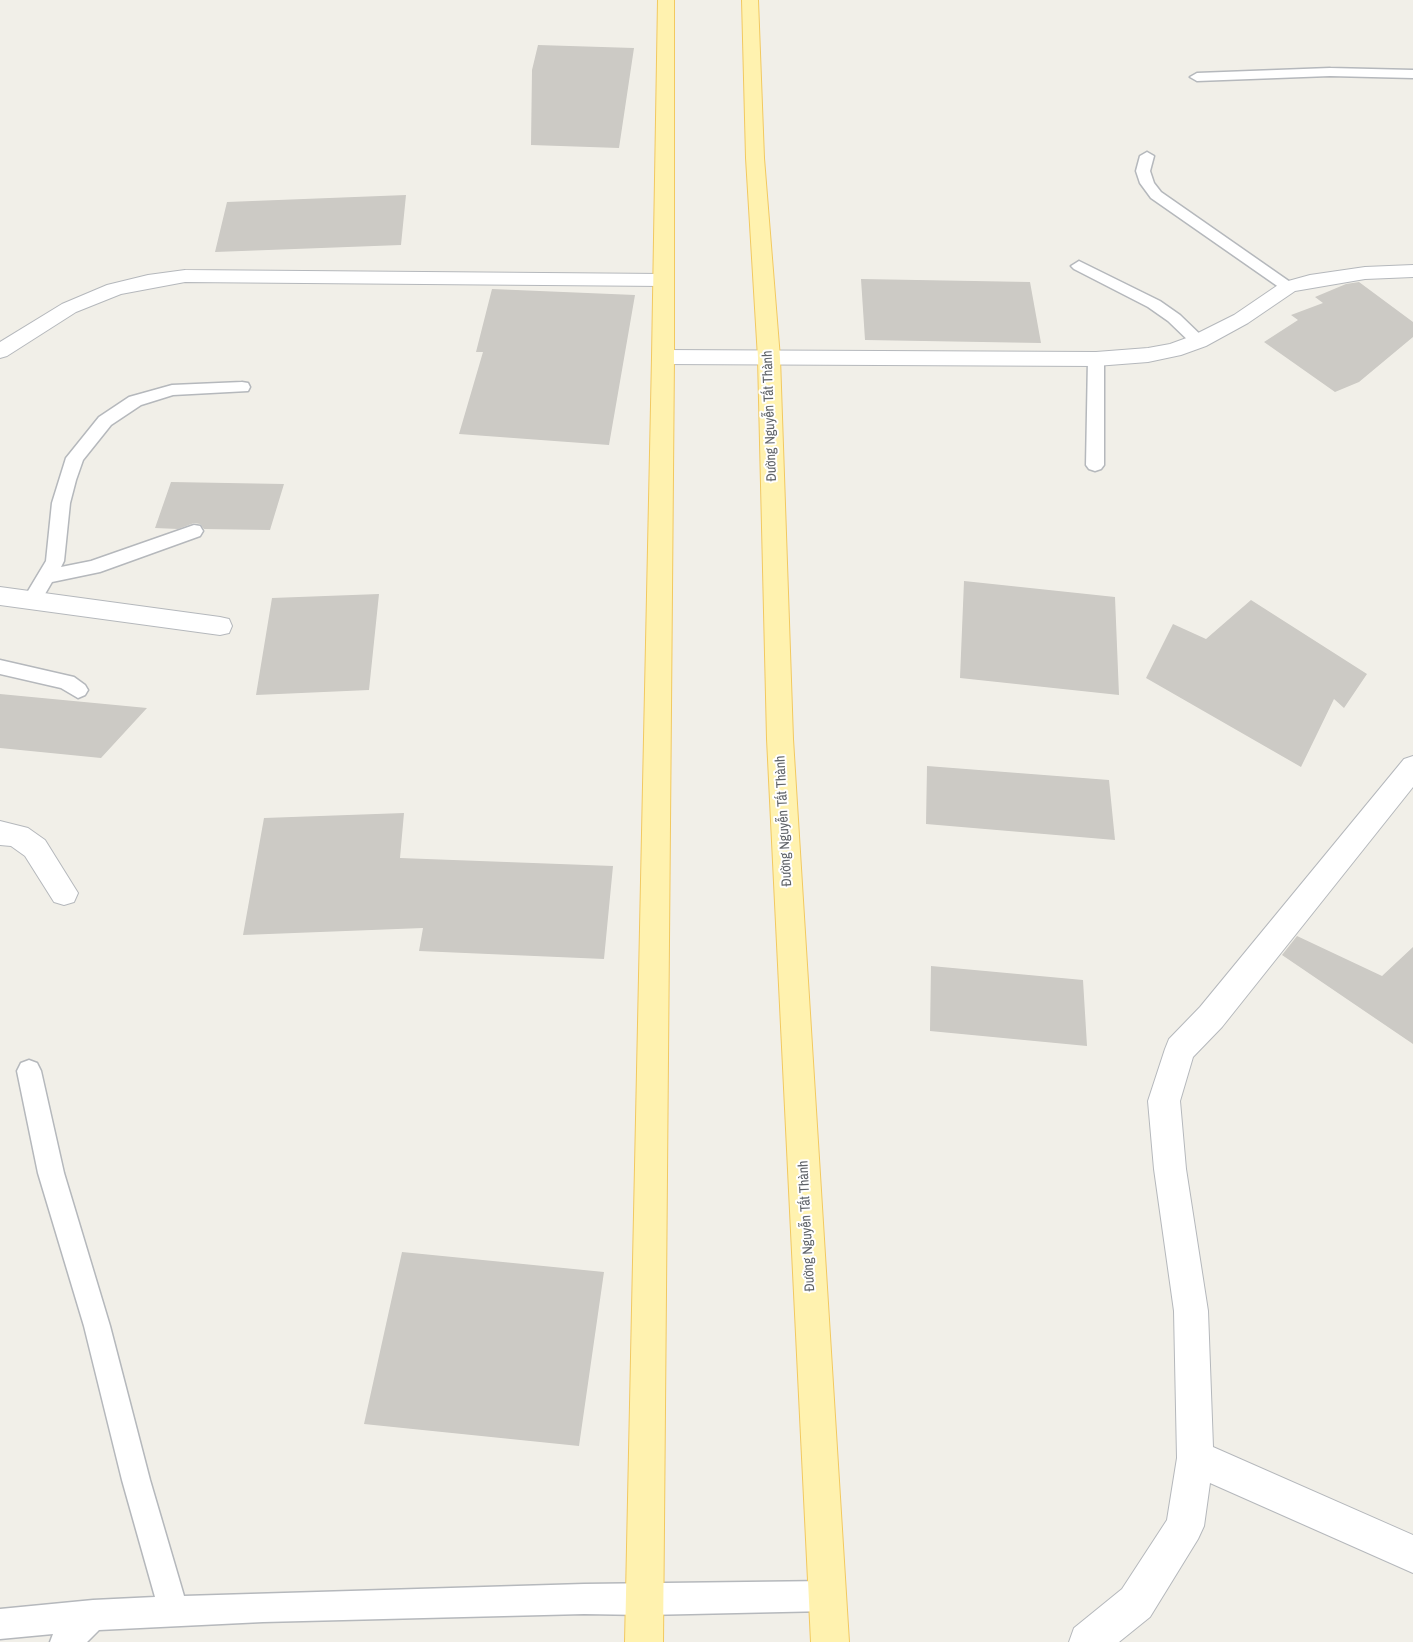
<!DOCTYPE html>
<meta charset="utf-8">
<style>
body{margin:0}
canvas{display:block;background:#f1efe8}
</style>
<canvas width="1413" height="1642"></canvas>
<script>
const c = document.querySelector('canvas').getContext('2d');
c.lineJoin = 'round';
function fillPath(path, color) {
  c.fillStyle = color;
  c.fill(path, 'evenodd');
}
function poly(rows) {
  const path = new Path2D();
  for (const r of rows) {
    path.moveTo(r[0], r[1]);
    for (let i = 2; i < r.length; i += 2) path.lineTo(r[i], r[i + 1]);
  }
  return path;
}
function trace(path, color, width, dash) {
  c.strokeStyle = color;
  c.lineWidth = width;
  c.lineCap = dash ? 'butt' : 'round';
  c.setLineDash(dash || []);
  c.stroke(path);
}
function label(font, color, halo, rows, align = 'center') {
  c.font = font + ' "Archivo Narrow",sans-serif';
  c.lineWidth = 4;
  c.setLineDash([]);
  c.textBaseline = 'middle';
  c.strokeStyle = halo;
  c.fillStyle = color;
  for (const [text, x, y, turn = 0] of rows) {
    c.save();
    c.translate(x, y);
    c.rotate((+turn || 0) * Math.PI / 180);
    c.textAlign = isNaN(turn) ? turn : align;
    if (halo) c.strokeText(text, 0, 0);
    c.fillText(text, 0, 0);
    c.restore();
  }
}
fillPath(poly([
 [538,45,634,48,619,148,531,145,532,70],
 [406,195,401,245,215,252,227,202],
 [861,279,1030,282,1041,343,865,340],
 [1359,282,1413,322,1413,337,1359,382,1335,392,1264,342,1298,320,1291,315,1323,303,1315,297,1346,284],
 [492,289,635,295,609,445,459,434,483,352,476,352],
 [171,482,284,484,270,530,204,529,200,524,194,523,178,529,155,528],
 [964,581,1115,597,1119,695,960,678],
 [379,594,369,690,256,695,272,598],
 [1251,600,1367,674,1344,708,1334,699,1301,767,1146,678,1173,624,1206,639],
 [0,694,147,708,101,758,0,748],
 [927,766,1109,780,1115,840,926,824],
 [404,813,400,858,613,866,604,959,419,951,423,928,243,935,264,818],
 [1297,936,1382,976,1413,947,1413,1044,1282,955],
 [931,966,1083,980,1087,1046,930,1031],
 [402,1252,604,1272,579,1446,364,1424]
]), '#cccac5');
const lane = poly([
 [1330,68,1413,70,1413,78,1330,76,1197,81,1190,77,1197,73,1330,68],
 [1147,152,1154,156,1150,171,1154,183,1161,192,1293,284,1296,287,1293,290,1283,290,1151,198,1140,183,1136,171,1140,156,1147,152],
 [1079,261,1160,301,1180,315,1207,341,1205,345,1193,345,1168,321,1148,307,1074,269,1071,266,1079,261],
 [1096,354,1102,355,1104,359,1104,465,1101,469,1095,471,1089,469,1086,465,1088,359,1090,355,1096,354],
 [242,382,248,383,250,387,248,391,173,395,141,405,111,425,83,460,76,480,70,503,64,561,61,567,91,561,194,525,200,526,203,531,200,536,100,572,52,582,38,606,31,608,24,606,22,601,46,561,52,503,66,458,99,417,129,397,172,385,242,382],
 [0,660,74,677,85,685,88,690,85,695,78,698,61,688,0,674,0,660],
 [29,1060,37,1063,41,1071,64,1173,110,1326,150,1480,184,1596,584,1584,828,1581,838,1586,843,1596,838,1606,828,1611,645,1615,584,1614,263,1622,99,1630,87,1642,50,1642,53,1634,0,1639,0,1609,93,1600,155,1597,122,1480,84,1326,38,1173,17,1071,21,1063,29,1060]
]);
const street = poly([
 [1413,265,1413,277,1365,279,1295,291,1248,323,1206,346,1181,355,1148,362,1096,366,663,364,656,362,652,357,656,352,663,350,1096,352,1148,348,1170,344,1192,336,1234,315,1281,283,1310,275,1365,267,1413,265],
 [185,270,663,274,670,276,673,280,670,284,663,286,185,282,121,294,76,312,7,356,0,358,0,342,62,304,107,285,148,275,185,270],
 [0,587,220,617,229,619,232,626,229,633,220,635,0,605,0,587],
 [1413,756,1413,787,1222,1027,1193,1057,1180,1101,1186,1169,1208,1311,1213,1447,1413,1535,1413,1573,1210,1483,1204,1526,1198,1539,1150,1617,1119,1642,1069,1642,1074,1628,1122,1589,1167,1520,1177,1458,1174,1311,1154,1169,1148,1101,1165,1049,1169,1039,1200,1007,1404,759,1413,756],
 [0,821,28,828,45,840,78,893,74,902,64,905,54,902,25,856,11,846,0,845,0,821]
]);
const primary = poly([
 [658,0,674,0,674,357,663,1642,625,1642,652,357,658,0],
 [742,0,758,0,764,158,780,358,793,739,849,1642,811,1642,767,739,758,358,746,158,742,0]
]);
trace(lane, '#b5b8bc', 3);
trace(street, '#b5b8bc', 2);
trace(primary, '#f2c960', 2);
fillPath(lane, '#fff');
fillPath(street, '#fff');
fillPath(primary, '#fff2af');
label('14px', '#5f6368', '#fff', [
 ["Đường Nguyễn Tất Thành",770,416,-92],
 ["Đường Nguyễn Tất Thành",784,821,-93],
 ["Đường Nguyễn Tất Thành",807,1226,-93]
]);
</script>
